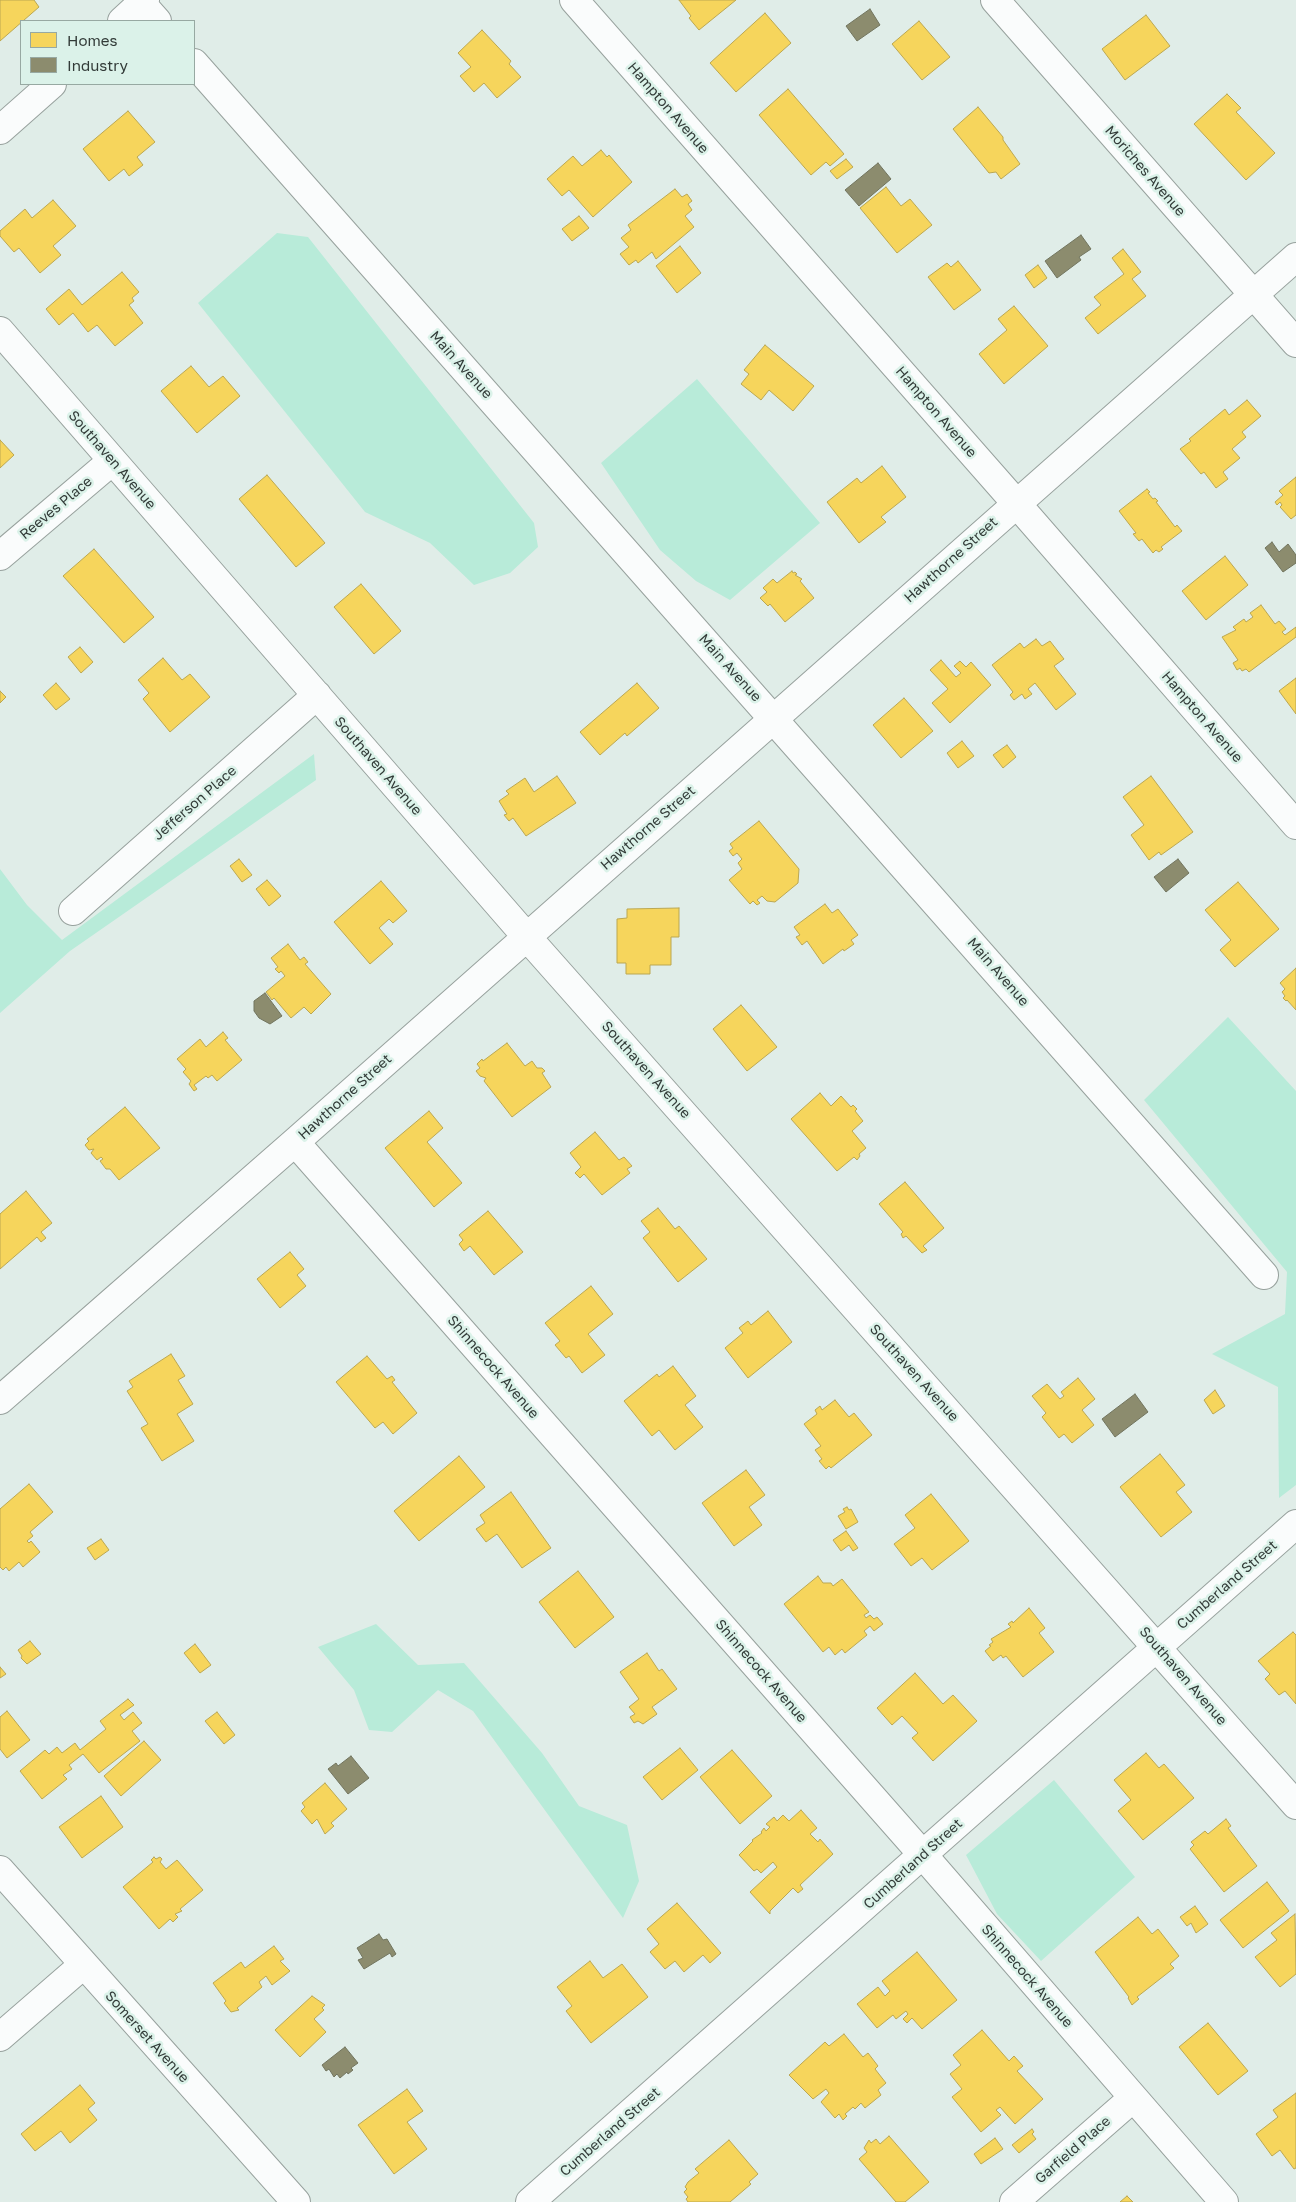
<!DOCTYPE html>
<style>
body{margin:0}
#map{position:relative;width:1296px;height:2202px;overflow:hidden;background:#e0ede8;font-family:"Golos Text",sans-serif}
canvas{display:block}
.legend{position:absolute;left:20px;top:20px;width:175px;height:65px;box-sizing:border-box;background:#dbf2e9;border:1px solid #97a9a2;margin:0;padding:6px 9px;list-style:none;font-size:15px;color:#323b38}
.legend li{display:flex;align-items:center;gap:10px;height:25px}
.legend b{width:25px;border:1px solid #97a9a2}
</style>
<div id="map">
<canvas width="1296" height="2202"></canvas>
<ul class="legend">
<li><b style="height:14px;background:#f6d55c"></b>Homes</li>
<li><b style="height:14px;background:#8c8c6e"></b>Industry</li>
</ul>
</div>
<script>
const c = document.querySelector('canvas').getContext('2d');
c.lineJoin = 'round';
function fillPath(path, color) {
  c.fillStyle = color;
  c.fill(path, 'evenodd');
}
function poly(rows) {
  const path = new Path2D();
  for (const r of rows) {
    path.moveTo(r[0], r[1]);
    for (let i = 2; i < r.length; i += 2) path.lineTo(r[i], r[i + 1]);
  }
  return path;
}
function trace(path, color, width, dash) {
  c.strokeStyle = color;
  c.lineWidth = width;
  c.lineCap = dash ? 'butt' : 'round';
  c.setLineDash(dash || []);
  c.stroke(path);
}
function label(font, color, halo, rows, align = 'center') {
  c.font = font + ' "Golos Text",sans-serif';
  c.lineWidth = 5;
  c.setLineDash([]);
  c.textBaseline = 'middle';
  c.strokeStyle = halo;
  c.fillStyle = color;
  for (const [text, x, y, turn = 0] of rows) {
    c.save();
    c.translate(x, y);
    c.rotate((+turn || 0) * Math.PI / 180);
    c.textAlign = isNaN(turn) ? turn : align;
    if (halo) c.strokeText(text, 0, 0);
    c.fillText(text, 0, 0);
    c.restore();
  }
}
fillPath(poly([
 [277,233,308,237,534,523,538,547,510,573,474,585,430,543,365,512,198,303],
 [697,379,820,523,730,600,696,581,660,550,601,463],
 [314,754,316,780,70,951,0,1013,0,869,27,905,62,940],
 [1228,1017,1296,1091,1296,1485,1279,1498,1278,1387,1212,1354,1285,1314,1287,1272,1144,1100],
 [376,1624,418,1665,464,1663,542,1753,579,1806,627,1825,639,1881,623,1918,473,1711,438,1690,392,1732,369,1730,354,1690,318,1647],
 [1054,1780,1135,1877,1041,1961,997,1914,966,1855]
]), '#b8ebd9');
const homes = poly([
 [0,0,34,0,39,7,0,41,0,0],
 [679,0,736,0,699,30,689,18,691,16,679,0],
 [765,13,791,43,736,92,710,63,765,13],
 [1146,15,1170,46,1125,80,1102,49,1146,15],
 [919,21,950,57,922,80,892,44,919,21],
 [482,30,511,61,509,64,521,77,497,98,484,83,474,92,460,76,471,67,458,53,482,30],
 [788,89,844,154,830,166,826,162,811,175,759,115,788,89],
 [1227,94,1241,108,1236,112,1275,153,1246,180,1194,124,1227,94],
 [978,107,1003,137,1003,140,1020,164,1001,179,996,172,989,173,953,129,978,107],
 [128,111,155,142,137,157,143,165,129,176,124,169,109,181,83,149,128,111],
 [601,150,607,157,609,155,632,182,593,217,569,190,562,196,547,179,573,156,582,166,601,150],
 [846,159,853,167,837,179,830,171,846,159],
 [886,187,901,206,910,199,932,225,897,253,860,208,886,187],
 [675,189,682,197,687,194,692,201,688,204,692,210,685,216,694,227,656,259,652,252,638,263,636,260,629,265,620,254,629,247,621,238,631,230,628,225,675,189],
 [53,200,76,226,53,246,61,255,40,273,19,248,14,252,0,236,0,231,25,209,32,218,53,200],
 [579,216,589,228,572,241,562,229,579,216],
 [680,246,701,273,677,293,656,266,680,246],
 [1123,249,1141,272,1132,279,1146,296,1098,334,1085,318,1101,305,1094,297,1124,274,1112,258,1123,249],
 [958,261,981,290,954,310,928,277,947,263,951,267,958,261],
 [1038,265,1047,278,1034,288,1025,275,1038,265],
 [122,272,139,292,132,298,134,301,129,305,143,323,115,346,97,325,88,332,73,313,59,325,46,309,69,289,82,305,122,272],
 [1014,306,1048,346,1004,384,979,354,1007,330,998,319,1014,306],
 [765,345,814,386,793,411,769,390,761,400,741,384,749,374,744,370,765,345],
 [191,366,209,387,223,376,240,396,197,433,161,391,191,366],
 [1247,400,1261,416,1242,432,1246,437,1232,449,1240,458,1223,472,1228,479,1216,488,1204,472,1201,474,1180,449,1191,441,1189,439,1225,409,1229,415,1247,400],
 [0,440,14,455,0,468,0,440],
 [882,466,906,497,881,517,886,522,859,543,827,502,857,478,861,483,882,466],
 [267,475,325,543,296,567,239,499,267,475],
 [1296,477,1296,515,1291,519,1280,507,1282,505,1280,502,1277,505,1275,502,1283,495,1279,491,1296,477],
 [1147,489,1150,492,1148,493,1153,499,1155,498,1158,501,1156,502,1175,527,1177,525,1182,531,1161,547,1163,549,1159,552,1156,550,1153,553,1142,539,1139,541,1133,534,1136,533,1119,511,1147,489],
 [94,549,154,617,124,643,63,576,94,549],
 [1225,556,1248,585,1206,620,1182,591,1225,556],
 [792,571,793,573,795,572,797,574,795,575,802,579,800,581,814,598,785,622,770,604,768,606,760,598,767,592,763,588,773,579,777,583,792,571],
 [361,584,401,631,374,654,334,607,361,584],
 [1261,605,1275,624,1279,621,1286,629,1282,632,1285,635,1296,627,1296,637,1249,672,1246,669,1242,671,1240,668,1237,670,1233,663,1238,660,1222,637,1236,630,1233,627,1244,619,1246,622,1253,617,1250,613,1261,605],
 [1036,639,1042,646,1050,641,1064,659,1054,666,1076,694,1056,710,1035,683,1028,689,1032,694,1025,699,1022,694,1014,700,1010,695,1013,692,992,665,1020,643,1024,648,1036,639],
 [80,647,93,662,81,673,68,657,80,647],
 [163,658,182,680,190,674,210,697,170,732,143,699,149,693,138,680,163,658],
 [941,660,956,677,961,673,954,666,960,661,966,667,971,662,991,685,950,723,932,703,948,689,930,670,941,660],
 [1296,678,1296,714,1279,691,1296,678],
 [56,683,70,699,56,710,43,695,56,683],
 [637,683,659,708,627,736,625,733,600,755,580,732,637,683],
 [0,691,6,697,0,703,0,691],
 [904,698,933,731,901,758,873,725,904,698],
 [962,741,974,756,958,768,947,753,962,741],
 [1007,745,1016,757,1003,768,993,755,1007,745],
 [557,776,576,803,526,836,513,818,509,821,504,815,507,814,499,801,509,794,506,791,525,778,534,792,557,776],
 [1151,776,1193,832,1161,855,1159,852,1149,860,1131,835,1144,825,1123,797,1151,776],
 [759,821,799,869,798,883,775,902,767,901,762,896,757,900,760,903,757,905,753,901,750,904,729,880,742,869,738,863,742,859,737,853,733,856,729,851,733,848,730,844,759,821],
 [239,859,252,875,242,882,230,866,239,859],
 [267,880,281,896,269,906,256,889,267,880],
 [381,881,407,911,393,923,389,919,379,928,393,944,370,964,334,922,381,881],
 [1238,882,1279,929,1235,967,1220,950,1231,940,1205,910,1238,882],
 [825,904,832,913,838,909,858,935,851,940,854,944,844,951,843,949,823,964,807,941,802,945,796,937,800,935,794,927,825,904],
 [679,908,679,937,671,937,671,965,650,965,650,974,626,974,626,963,617,963,617,919,627,918,627,909,679,908],
 [288,944,300,960,304,957,308,962,305,964,331,994,311,1014,304,1007,291,1018,274,998,272,1000,266,992,285,976,281,971,279,973,275,969,278,967,271,958,288,944],
 [1296,968,1296,1010,1287,1000,1286,1001,1283,998,1285,996,1282,992,1285,989,1280,983,1296,968],
 [741,1005,777,1047,747,1071,713,1029,741,1005],
 [223,1032,228,1038,225,1040,242,1060,217,1081,212,1075,208,1078,206,1076,194,1085,197,1089,194,1091,189,1084,191,1081,183,1072,186,1069,177,1059,200,1039,206,1047,223,1032],
 [507,1043,525,1066,532,1061,537,1068,542,1068,545,1071,542,1073,551,1087,512,1117,484,1081,486,1078,480,1076,476,1071,480,1068,477,1064,482,1059,483,1061,507,1043],
 [820,1093,831,1106,841,1096,851,1107,853,1105,857,1109,855,1111,863,1121,852,1131,866,1148,859,1154,860,1156,857,1160,854,1157,837,1171,791,1119,820,1093],
 [125,1107,160,1148,119,1180,110,1169,106,1169,100,1161,103,1159,101,1157,97,1160,91,1153,94,1149,89,1150,85,1145,89,1141,87,1139,125,1107],
 [429,1111,443,1128,427,1142,462,1183,434,1207,385,1148,429,1111],
 [595,1132,619,1160,624,1157,632,1166,627,1169,630,1173,602,1195,584,1174,580,1178,575,1173,581,1167,570,1153,595,1132],
 [905,1182,944,1228,923,1246,927,1250,922,1253,906,1236,903,1238,901,1234,903,1232,879,1204,905,1182],
 [26,1191,52,1223,41,1232,46,1238,41,1242,37,1237,0,1269,0,1214,26,1191],
 [658,1208,675,1229,679,1226,707,1259,678,1282,643,1238,650,1232,641,1221,658,1208],
 [488,1211,523,1252,494,1275,470,1246,464,1251,459,1244,463,1240,459,1235,488,1211],
 [290,1252,304,1269,297,1275,306,1286,280,1308,257,1279,290,1252],
 [591,1286,613,1314,588,1334,605,1355,582,1373,569,1356,566,1358,555,1345,560,1341,545,1323,591,1286],
 [768,1311,792,1342,748,1378,725,1348,743,1333,739,1328,748,1321,751,1325,768,1311],
 [171,1354,185,1376,178,1380,193,1404,177,1414,194,1441,162,1461,141,1428,148,1424,127,1391,133,1387,129,1381,171,1354],
 [367,1356,387,1379,392,1376,395,1380,392,1382,417,1413,393,1434,383,1422,375,1428,336,1382,367,1356],
 [673,1366,696,1396,685,1405,703,1427,675,1450,659,1430,652,1436,624,1401,657,1374,659,1377,673,1366],
 [1078,1378,1095,1399,1082,1410,1094,1425,1072,1443,1064,1434,1059,1438,1042,1417,1046,1413,1032,1396,1047,1384,1060,1399,1064,1396,1061,1392,1078,1378],
 [1215,1390,1225,1406,1213,1414,1204,1400,1215,1390],
 [835,1400,849,1417,854,1413,872,1435,831,1468,829,1466,826,1469,819,1461,822,1459,815,1450,821,1446,804,1424,817,1414,815,1410,820,1406,822,1410,835,1400],
 [1160,1454,1185,1485,1176,1492,1192,1512,1161,1537,1120,1487,1160,1454],
 [459,1456,485,1487,419,1541,394,1511,459,1456],
 [746,1470,765,1495,749,1507,762,1525,734,1546,702,1503,746,1470],
 [29,1484,53,1512,30,1532,33,1536,27,1541,29,1543,31,1541,40,1552,23,1567,19,1562,9,1571,6,1567,3,1570,0,1567,0,1509,29,1484],
 [511,1492,551,1548,522,1568,497,1534,486,1542,476,1529,485,1523,480,1515,511,1492],
 [931,1494,969,1541,932,1570,922,1558,911,1566,894,1544,915,1528,905,1515,931,1494],
 [847,1507,849,1510,851,1509,858,1522,846,1529,838,1516,845,1512,843,1509,847,1507],
 [846,1531,858,1548,853,1551,849,1545,841,1551,833,1540,846,1531],
 [101,1539,109,1550,95,1560,87,1548,101,1539],
 [578,1571,614,1617,575,1648,539,1602,578,1571],
 [818,1576,823,1583,831,1583,833,1586,842,1579,869,1612,864,1615,866,1618,870,1615,874,1619,877,1617,883,1624,874,1631,870,1626,864,1631,867,1635,845,1653,842,1649,835,1655,829,1647,823,1652,784,1604,818,1576],
 [1029,1608,1045,1628,1039,1633,1054,1652,1023,1677,1006,1656,1003,1658,1001,1655,993,1661,985,1651,991,1646,989,1645,993,1642,991,1639,1011,1627,1008,1624,1012,1621,1013,1623,1029,1608],
 [1293,1632,1296,1635,1296,1704,1285,1691,1279,1695,1265,1679,1270,1674,1258,1661,1293,1632],
 [30,1641,41,1654,27,1664,21,1658,22,1656,18,1650,30,1641],
 [195,1644,211,1665,200,1673,184,1653,195,1644],
 [647,1653,659,1671,662,1669,677,1689,652,1707,657,1714,643,1724,638,1721,634,1723,630,1717,635,1714,629,1707,639,1699,620,1672,647,1653],
 [0,1667,6,1674,0,1678,0,1667],
 [915,1673,943,1704,953,1695,977,1721,933,1761,912,1738,918,1733,902,1716,892,1725,877,1708,915,1673],
 [128,1699,134,1705,120,1715,124,1720,133,1712,142,1723,132,1731,140,1741,99,1773,83,1754,69,1765,72,1769,63,1775,67,1779,42,1799,20,1771,45,1750,49,1754,57,1747,62,1753,75,1743,80,1750,106,1729,100,1721,128,1699],
 [7,1711,30,1740,7,1758,0,1749,0,1717,7,1711],
 [217,1712,235,1735,224,1744,205,1721,217,1712],
 [144,1741,161,1760,121,1796,104,1776,144,1741],
 [680,1748,698,1770,662,1800,643,1777,680,1748],
 [732,1750,772,1796,740,1824,700,1777,732,1750],
 [1146,1753,1159,1768,1164,1764,1194,1798,1143,1840,1118,1811,1131,1800,1114,1780,1146,1753],
 [325,1783,347,1809,331,1823,334,1826,325,1834,317,1819,312,1824,301,1811,305,1807,302,1803,325,1783],
 [101,1796,123,1827,82,1858,59,1827,101,1796],
 [801,1810,817,1828,810,1834,818,1842,820,1839,833,1854,800,1885,803,1889,798,1893,793,1888,770,1911,770,1914,750,1892,777,1867,773,1862,761,1873,757,1869,754,1871,739,1855,753,1841,752,1840,762,1833,761,1832,764,1828,766,1831,770,1827,766,1824,774,1817,777,1821,783,1815,789,1821,801,1810],
 [1226,1819,1231,1826,1228,1828,1257,1866,1224,1892,1190,1849,1194,1845,1191,1842,1205,1831,1208,1834,1226,1819],
 [154,1857,156,1859,160,1857,162,1859,160,1862,166,1869,177,1860,203,1890,180,1909,182,1911,175,1914,178,1917,173,1922,170,1919,159,1929,123,1887,153,1862,151,1860,154,1857],
 [1267,1882,1289,1911,1243,1948,1220,1920,1267,1882],
 [677,1903,721,1953,710,1963,703,1955,684,1972,675,1961,665,1969,650,1952,659,1944,647,1929,677,1903],
 [1195,1906,1208,1924,1196,1933,1191,1923,1187,1926,1180,1917,1195,1906],
 [1295,1914,1296,1974,1280,1987,1255,1957,1277,1940,1271,1933,1295,1914],
 [1138,1917,1152,1934,1158,1929,1179,1956,1170,1964,1174,1968,1137,1997,1139,1999,1132,2005,1128,1998,1129,1997,1095,1952,1138,1917],
 [274,1946,284,1959,280,1961,290,1971,272,1985,266,1976,259,1982,262,1987,237,2008,239,2010,231,2012,224,2003,226,2001,213,1983,241,1962,245,1968,274,1946],
 [917,1952,957,2000,922,2029,912,2018,907,2023,903,2019,908,2014,906,2011,896,2019,893,2015,877,2028,857,2004,878,1987,885,1996,890,1991,882,1981,917,1952],
 [590,1961,603,1978,622,1964,648,1997,591,2043,566,2011,572,2006,557,1987,590,1961],
 [312,1996,325,2005,322,2008,324,2010,314,2019,326,2032,300,2057,275,2030,312,1996],
 [1208,2023,1248,2071,1218,2095,1179,2047,1208,2023],
 [982,2030,1009,2061,1014,2056,1023,2066,1017,2071,1043,2099,1015,2124,1000,2107,996,2110,1001,2115,981,2132,952,2097,962,2089,950,2074,961,2065,953,2055,982,2030],
 [844,2034,863,2057,868,2053,878,2066,875,2069,886,2083,878,2090,881,2095,865,2108,861,2103,855,2109,853,2107,845,2114,847,2116,843,2120,839,2114,835,2118,821,2102,829,2093,826,2089,813,2099,789,2075,825,2042,829,2046,844,2034],
 [80,2085,95,2103,88,2109,97,2120,70,2143,61,2131,35,2151,21,2134,80,2085],
 [407,2089,423,2111,407,2122,427,2149,394,2174,358,2125,407,2089],
 [1296,2093,1296,2168,1294,2169,1280,2150,1272,2156,1256,2134,1278,2117,1273,2110,1296,2093],
 [1032,2129,1034,2132,1032,2134,1036,2139,1019,2153,1012,2145,1032,2129],
 [889,2136,929,2182,905,2202,896,2202,859,2159,867,2152,864,2148,869,2140,871,2143,876,2139,880,2144,889,2136],
 [995,2138,1003,2149,981,2164,974,2154,995,2138],
 [729,2140,758,2174,749,2182,751,2184,730,2202,688,2202,686,2199,688,2197,684,2192,687,2189,685,2187,688,2182,699,2173,695,2169,729,2140],
 [1127,2196,1133,2202,1120,2202,1127,2196]
]);
fillPath(homes, '#f6d55c');
trace(homes, '#bba751', 1);
const industry = poly([
 [870,9,880,25,857,41,846,26,870,9],
 [878,163,891,179,859,206,845,190,878,163],
 [1081,235,1091,249,1079,257,1081,260,1057,278,1045,261,1081,235],
 [1272,542,1279,552,1288,544,1296,555,1296,563,1283,572,1265,548,1272,542],
 [1178,859,1189,873,1166,892,1154,877,1178,859],
 [265,993,282,1016,270,1024,259,1018,254,1011,254,1001,265,993],
 [1135,1394,1148,1412,1115,1437,1102,1419,1135,1394],
 [351,1756,369,1778,348,1794,328,1769,336,1763,338,1766,351,1756],
 [379,1934,383,1940,387,1939,396,1954,392,1957,390,1953,364,1969,358,1960,363,1958,357,1948,379,1934],
 [345,2047,358,2063,351,2068,353,2070,348,2074,347,2072,340,2078,337,2074,334,2077,329,2069,326,2071,322,2065,345,2047]
]);
fillPath(industry, '#8c8c6e');
trace(industry, '#71745e', 1);
const minor = poly([
 [574,0,1016,503,1296,825],
 [995,0,1296,343],
 [141,3,157,21],
 [122,21,145,0],
 [194,63,1264,1275],
 [0,130,52,84],
 [0,331,526,936,1296,1805],
 [0,556,112,461],
 [73,911,317,695],
 [295,1142,923,1855,1224,2202],
 [0,1400,295,1142,1296,257],
 [0,1870,296,2202],
 [0,2037,83,1965],
 [530,2202,1296,1524],
 [1014,2202,1133,2098]
]);
trace(minor, '#97a19d', 30);
trace(minor, '#fafcfc', 28);
label('14px', '#323b38', '#dbf2e9', [
 ["Hampton Avenue",668,108,49],
 ["Moriches Avenue",1145,171,49],
 ["Main Avenue",461,365,48],
 ["Hampton Avenue",936,412,49],
 ["Southaven Avenue",112,460,49],
 ["Reeves Place",56,508,-40],
 ["Hawthorne Street",951,560,-42],
 ["Main Avenue",730,668,48],
 ["Hampton Avenue",1202,717,49],
 ["Southaven Avenue",378,766,49],
 ["Jefferson Place",195,803,-41],
 ["Hawthorne Street",648,828,-41],
 ["Main Avenue",998,972,49],
 ["Southaven Avenue",646,1070,48],
 ["Hawthorne Street",345,1097,-42],
 ["Shinnecock Avenue",493,1367,49],
 ["Southaven Avenue",914,1373,48],
 ["Cumberland Street",1227,1585,-41],
 ["Shinnecock Avenue",761,1671,49],
 ["Southaven Avenue",1183,1676,49],
 ["Cumberland Street",913,1864,-42],
 ["Shinnecock Avenue",1027,1976,49],
 ["Somerset Avenue",147,2037,48],
 ["Cumberland Street",610,2132,-41],
 ["Garfield Place",1073,2150,-41]
]);
</script>
